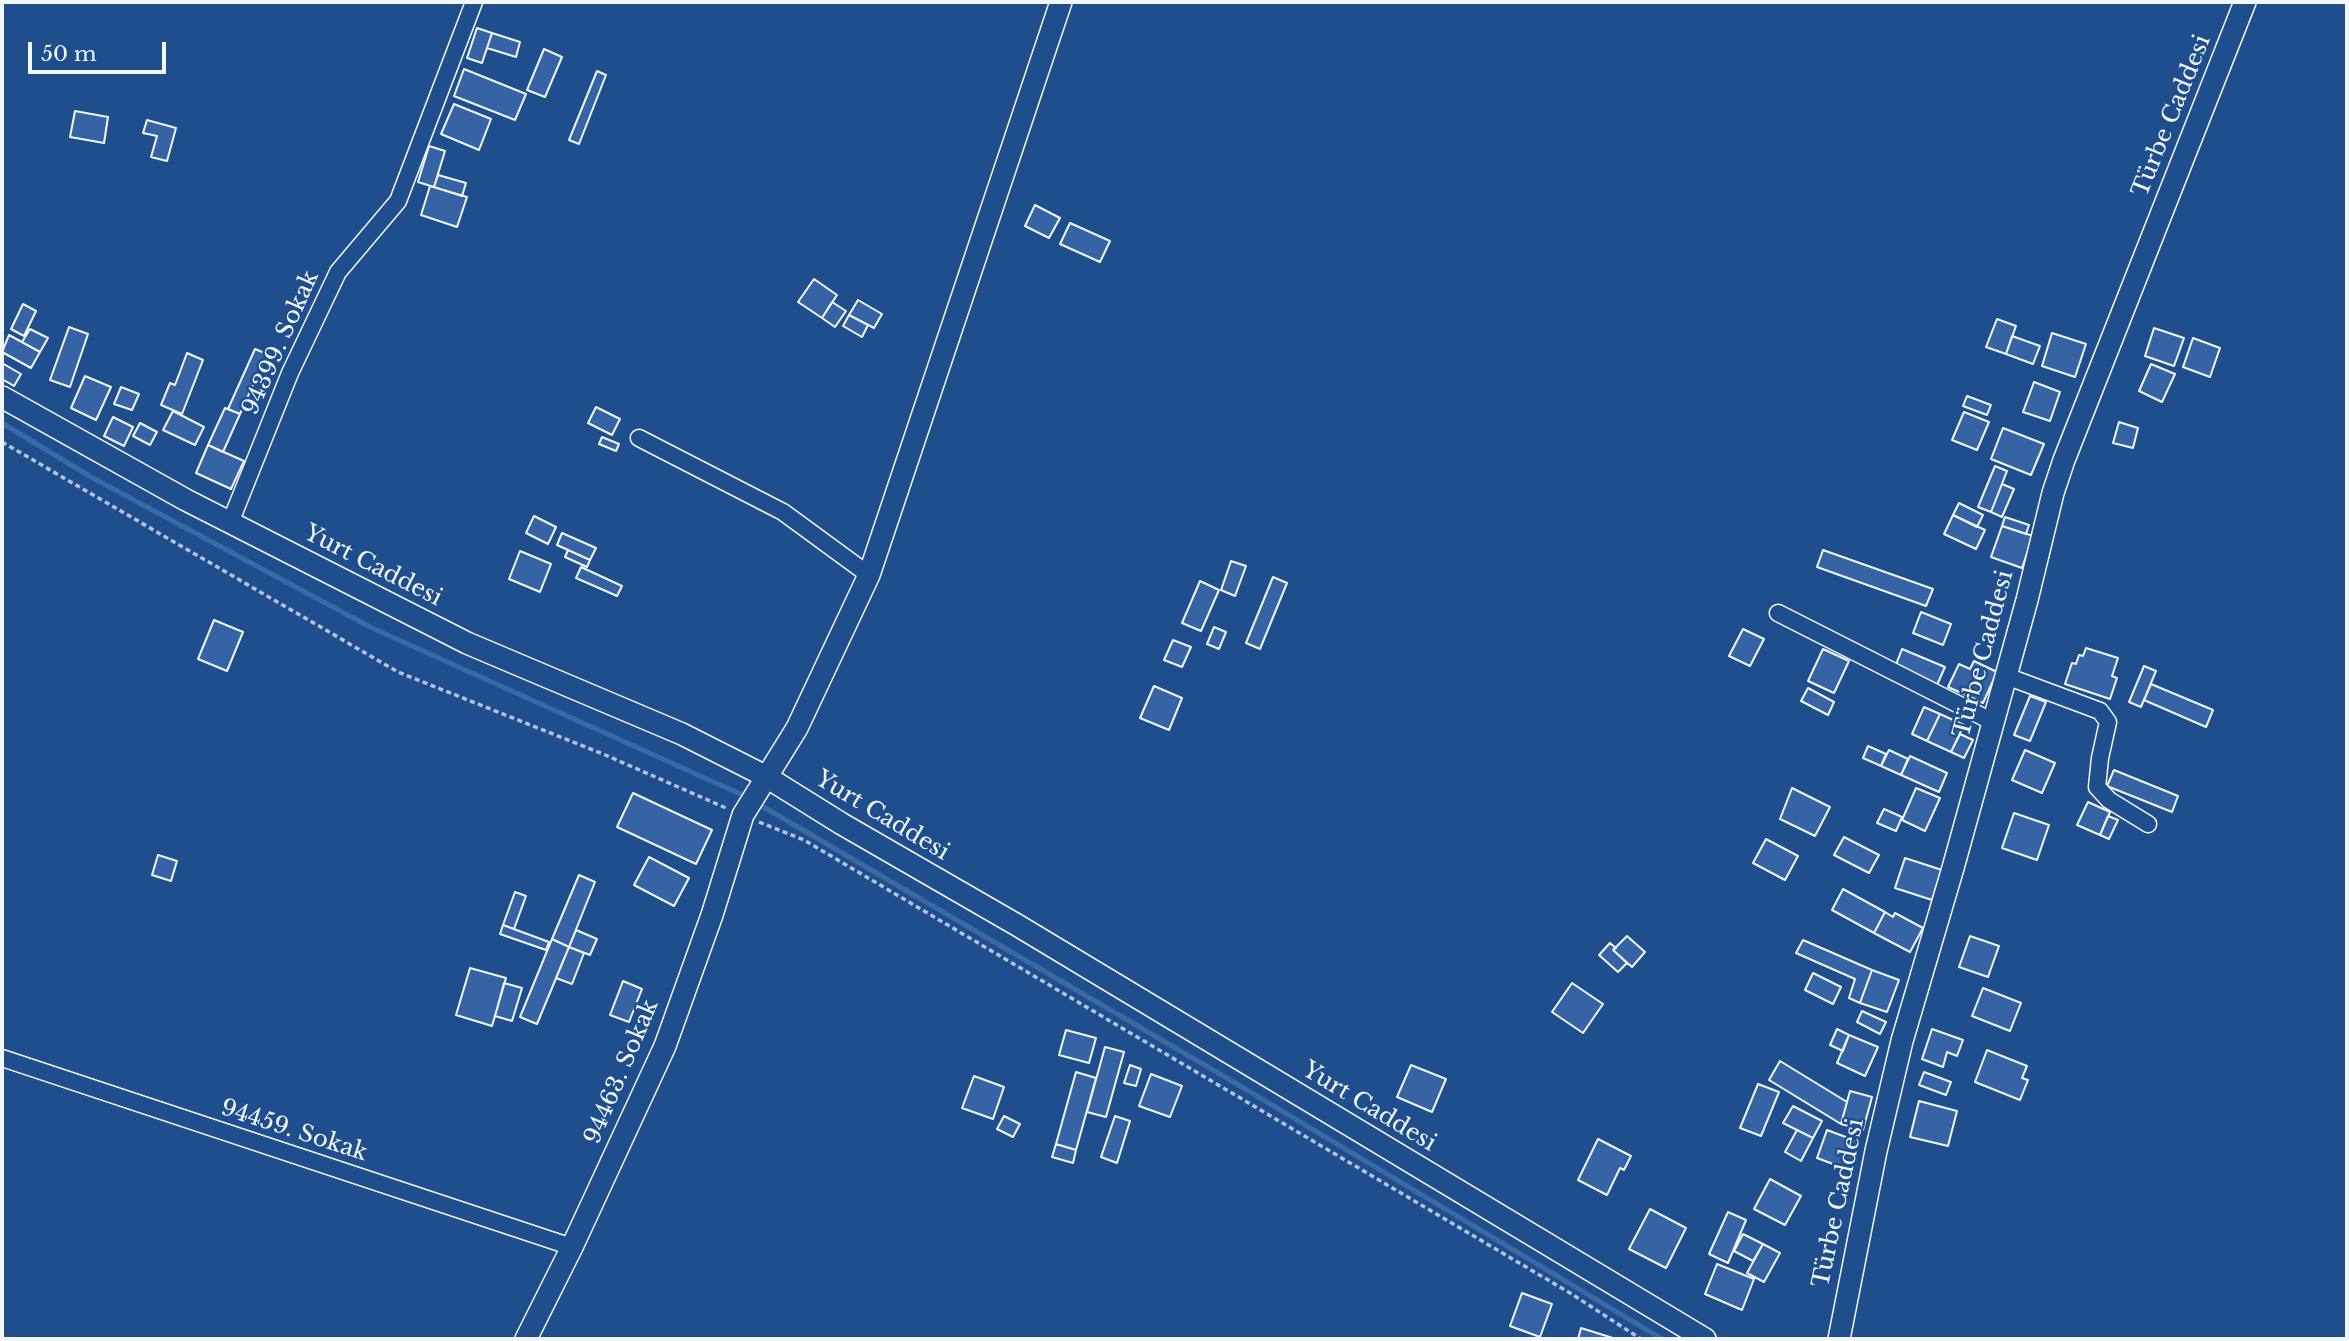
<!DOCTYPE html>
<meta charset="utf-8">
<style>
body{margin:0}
#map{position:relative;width:2349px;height:1341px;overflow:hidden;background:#1f4e8c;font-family:"Libre Baskerville",serif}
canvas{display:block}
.frame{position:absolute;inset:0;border:4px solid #f2f6ff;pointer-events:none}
.scale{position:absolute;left:28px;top:42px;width:138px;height:32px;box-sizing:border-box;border:4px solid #f2f6ff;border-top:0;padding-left:9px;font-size:21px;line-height:24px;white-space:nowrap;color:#f2f6ff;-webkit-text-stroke:5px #1f4e8c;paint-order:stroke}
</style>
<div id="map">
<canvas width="2349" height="1341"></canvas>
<div class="frame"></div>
<div class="scale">50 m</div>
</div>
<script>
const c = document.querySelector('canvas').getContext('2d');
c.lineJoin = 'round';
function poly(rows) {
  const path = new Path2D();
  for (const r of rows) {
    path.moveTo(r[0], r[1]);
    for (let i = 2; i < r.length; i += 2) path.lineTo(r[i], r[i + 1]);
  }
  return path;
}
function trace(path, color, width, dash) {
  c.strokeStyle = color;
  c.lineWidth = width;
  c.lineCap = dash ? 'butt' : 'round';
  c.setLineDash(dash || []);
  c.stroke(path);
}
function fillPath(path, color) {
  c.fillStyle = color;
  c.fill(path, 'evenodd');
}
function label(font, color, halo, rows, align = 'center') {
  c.font = font + ' "Libre Baskerville",serif';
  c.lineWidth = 5;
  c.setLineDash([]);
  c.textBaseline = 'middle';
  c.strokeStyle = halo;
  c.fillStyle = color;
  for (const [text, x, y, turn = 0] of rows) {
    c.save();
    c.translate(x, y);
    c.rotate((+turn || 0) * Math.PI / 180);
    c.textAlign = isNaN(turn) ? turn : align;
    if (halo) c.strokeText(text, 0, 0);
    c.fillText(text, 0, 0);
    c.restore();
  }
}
trace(poly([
 [2,423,91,477,372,628,747,797],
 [755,802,1242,1087,1662,1339]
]), '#3b69a3', 5);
const building = poly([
 [477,28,492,33,482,63,467,58,477,28],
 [492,33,520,42,516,57,487,48,492,33],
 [544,49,562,57,545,97,527,90,544,49],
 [464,69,526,94,515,120,454,96,464,69],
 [597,71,606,75,579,144,569,140,597,71],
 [454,104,491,119,479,150,441,134,454,104],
 [75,111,108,117,104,143,70,137,75,111],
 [147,120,176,128,167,161,151,157,157,136,143,133,147,120],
 [429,146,445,151,434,187,418,182,429,146],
 [438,175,466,183,462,196,434,187,438,175],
 [430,186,467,197,457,227,421,215,430,186],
 [1035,205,1060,218,1049,238,1025,226,1035,205],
 [1070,223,1110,241,1100,262,1060,244,1070,223],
 [814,279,837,295,822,318,798,302,814,279],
 [858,300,882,314,874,328,849,315,858,300],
 [832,302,846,311,835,327,822,318,832,302],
 [23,304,36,311,24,336,11,329,23,304],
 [849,315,868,325,862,337,843,326,849,315],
 [1997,319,2016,326,2006,354,1986,347,1997,319],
 [69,327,88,334,70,387,50,380,69,327],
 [2154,328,2184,338,2174,366,2145,356,2154,328],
 [30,329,48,338,40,352,22,342,30,329],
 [2052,333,2086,344,2075,377,2042,366,2052,333],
 [9,335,40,352,31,368,2,352,9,335],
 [2012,336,2040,346,2033,364,2006,354,2012,336],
 [2193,338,2220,348,2210,377,2183,367,2193,338],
 [255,349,267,354,240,414,228,409,255,349],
 [187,353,203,360,182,414,161,405,170,383,175,385,187,353],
 [2,363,21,374,14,386,2,379,2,363],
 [2151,364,2175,374,2162,402,2139,391,2151,364],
 [85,376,111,387,96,420,71,408,85,376],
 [2034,382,2060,392,2050,421,2023,412,2034,382],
 [121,387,139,394,132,410,114,404,121,387],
 [1967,396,1991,405,1987,415,1963,406,1967,396],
 [596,407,620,419,612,435,588,423,596,407],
 [225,408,240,414,223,452,208,445,225,408],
 [173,411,204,427,195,445,163,430,173,411],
 [1964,412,1989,422,1977,450,1952,440,1964,412],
 [113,417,133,427,124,446,104,436,113,417],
 [2119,422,2138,428,2133,448,2113,443,2119,422],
 [140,423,157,432,150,445,133,436,140,423],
 [2003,428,2044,444,2031,475,1991,459,2003,428],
 [602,437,619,444,616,451,599,444,602,437],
 [208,445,244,461,231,489,196,473,208,445],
 [1995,466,2007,471,1991,512,1978,507,1995,466],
 [2002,484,2014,489,2002,517,1991,512,2002,484],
 [1959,503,1983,515,1977,527,1953,515,1959,503],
 [1953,515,1985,530,1976,549,1944,534,1953,515],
 [534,516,556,527,548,544,526,533,534,516],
 [2005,517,2029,525,2026,534,2002,526,2005,517],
 [2002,526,2033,536,2022,568,1991,557,2002,526],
 [562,533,596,548,590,560,557,545,562,533],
 [568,550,590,560,587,567,565,557,568,550],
 [1823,550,1933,589,1926,606,1817,567,1823,550],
 [520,551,551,564,540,592,509,579,520,551],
 [1231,561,1246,566,1235,596,1221,590,1231,561],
 [581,567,622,586,617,596,576,578,581,567],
 [1273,577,1287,583,1260,649,1246,643,1273,577],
 [1200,581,1219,590,1201,631,1182,623,1200,581],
 [1921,612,1951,624,1943,645,1913,633,1921,612],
 [214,620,243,632,227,671,198,659,214,620],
 [1214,627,1226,632,1219,649,1207,644,1214,627],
 [1743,629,1764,639,1750,666,1729,656,1743,629],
 [1173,640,1191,647,1182,667,1164,660,1173,640],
 [2086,648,2118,658,2112,676,2117,678,2110,699,2065,684,2072,663,2076,664,2079,655,2083,656,2086,648],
 [1823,649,1849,661,1834,693,1808,681,1823,649],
 [1902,649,1945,667,1937,685,1895,667,1902,649],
 [1974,661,1997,672,1983,703,1948,687,1959,664,1970,669,1974,661],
 [2144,666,2156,671,2141,707,2129,702,2144,666],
 [2151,684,2213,710,2206,727,2144,700,2151,684],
 [1154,686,1182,698,1169,730,1140,718,1154,686],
 [1808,688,1834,702,1828,715,1801,701,1808,688],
 [2030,696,2046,702,2030,741,2014,735,2030,696],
 [1924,707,1940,714,1927,741,1912,734,1924,707],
 [1940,714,1964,725,1951,752,1927,741,1940,714],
 [1960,734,1973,740,1964,758,1951,752,1960,734],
 [1868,746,1886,754,1881,766,1863,758,1868,746],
 [1889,750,1908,759,1901,775,1881,766,1889,750],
 [2025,750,2055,763,2042,793,2012,780,2025,750],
 [1910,756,1947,773,1939,792,1901,775,1910,756],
 [2114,770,2178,796,2172,812,2107,786,2114,770],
 [1792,788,1830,807,1815,836,1780,819,1792,788],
 [1916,788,1940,798,1925,831,1902,820,1916,788],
 [633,793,712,830,696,864,617,827,633,793],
 [2088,802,2110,812,2100,835,2077,825,2088,802],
 [1884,809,1902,817,1896,831,1877,823,1884,809],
 [2014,813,2049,825,2037,860,2002,848,2014,813],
 [2108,816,2118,820,2109,839,2100,835,2108,816],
 [1844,837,1879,855,1869,873,1834,855,1844,837],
 [1766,839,1798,856,1785,880,1753,863,1766,839],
 [158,855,177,861,171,881,152,875,158,855],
 [649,857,689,878,674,906,634,885,649,857],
 [1905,858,1942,870,1932,900,1895,888,1905,858],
 [579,875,595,882,569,947,552,939,579,875],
 [1843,889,1885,912,1874,933,1832,910,1843,889],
 [515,892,526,896,514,929,503,925,515,892],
 [1885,912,1893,917,1895,913,1923,928,1910,952,1874,933,1885,912],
 [503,925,549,942,546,950,500,934,503,925],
 [576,930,597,939,590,955,569,947,576,930],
 [1627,936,1645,952,1632,967,1613,950,1627,936],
 [1970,936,1999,946,1988,977,1959,967,1970,936],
 [552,939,569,947,537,1024,520,1017,552,939],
 [1803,940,1872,970,1860,1003,1849,998,1855,979,1796,953,1803,940],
 [1610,943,1616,948,1613,950,1627,963,1618,972,1599,955,1610,943],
 [569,947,584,953,572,984,556,978,569,947],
 [470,968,506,978,492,1026,456,1015,470,968],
 [1872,970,1899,980,1887,1012,1860,1003,1872,970],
 [1813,973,1841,987,1833,1004,1805,990,1813,973],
 [623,981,642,989,629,1022,610,1015,623,981],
 [504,983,522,988,512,1021,495,1016,504,983],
 [1572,983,1603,1004,1583,1033,1552,1012,1572,983],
 [1983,988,2021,1003,2010,1031,1972,1016,1983,988],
 [1862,1011,1886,1022,1880,1034,1857,1022,1862,1011],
 [1837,1029,1849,1035,1843,1051,1830,1045,1837,1029],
 [1932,1029,1963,1040,1957,1056,1947,1052,1943,1067,1922,1059,1932,1029],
 [1066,1030,1096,1038,1089,1063,1059,1055,1066,1030],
 [1849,1035,1878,1047,1865,1076,1837,1063,1849,1035],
 [1105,1047,1124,1052,1106,1117,1087,1112,1105,1047],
 [1987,1050,2027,1066,2022,1078,2028,1080,2020,1100,1975,1082,1987,1050],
 [1780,1061,1847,1102,1841,1124,1769,1080,1780,1061],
 [1130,1065,1141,1069,1136,1086,1124,1083,1130,1065],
 [1411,1065,1446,1079,1432,1112,1397,1097,1411,1065],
 [1076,1072,1096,1078,1076,1150,1056,1144,1076,1072],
 [1924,1072,1951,1082,1946,1095,1919,1085,1924,1072],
 [1151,1074,1182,1086,1170,1117,1139,1106,1151,1074],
 [974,1076,1004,1087,993,1119,962,1108,974,1076],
 [1758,1084,1779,1092,1761,1136,1740,1128,1758,1084],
 [1850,1091,1872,1097,1863,1130,1841,1124,1850,1091],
 [1919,1101,1957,1111,1948,1146,1910,1137,1919,1101],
 [1793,1106,1822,1121,1813,1138,1783,1123,1793,1106],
 [1004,1116,1020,1124,1013,1137,997,1129,1004,1116],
 [1115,1116,1130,1121,1117,1163,1101,1157,1115,1116],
 [1797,1130,1813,1138,1801,1161,1785,1152,1797,1130],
 [1827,1130,1859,1142,1849,1170,1817,1158,1827,1130],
 [1598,1139,1631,1156,1624,1170,1620,1168,1607,1195,1578,1180,1598,1139],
 [1056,1144,1076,1150,1073,1163,1052,1157,1056,1144],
 [1770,1179,1801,1196,1785,1225,1754,1209,1770,1179],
 [1650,1209,1686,1228,1666,1268,1629,1249,1650,1209],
 [1728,1212,1746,1220,1728,1263,1709,1254,1728,1212],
 [1743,1234,1763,1244,1753,1261,1734,1251,1743,1234],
 [1763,1244,1780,1253,1764,1282,1747,1273,1763,1244],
 [1717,1264,1754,1279,1742,1310,1705,1294,1717,1264],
 [1522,1293,1552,1304,1540,1337,1510,1326,1522,1293],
 [1581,1328,1616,1339,1578,1339,1581,1328]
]);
fillPath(building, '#3563a3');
trace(building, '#f2f6ff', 2);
const minor = poly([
 [639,438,783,512,869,575],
 [230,523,290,373,338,272,398,201,474,2],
 [1778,613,1993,722],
 [2006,676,2100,711,2108,722,2100,758,2097,787,2109,800,2148,824],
 [2,1058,572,1247]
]);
const tertiary = poly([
 [2,397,186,500,467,643,682,734,765,776,842,824,1017,925,1705,1339],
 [526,1339,572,1247,665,1046,712,915,743,815,797,728,869,575,1061,2],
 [1839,1339,1876,1151,1902,1041,1953,868,2027,600,2053,493,2064,460,2245,2]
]);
trace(minor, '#f2f6ff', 19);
trace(tertiary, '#f2f6ff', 24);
trace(poly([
 [2,442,398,672,603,754,726,808],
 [759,822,804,840,1570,1293,1641,1339]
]), '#b3c4dc', 3.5, [5, 3.5]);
trace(minor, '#1f4e8c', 16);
trace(tertiary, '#1f4e8c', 21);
label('23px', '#f2f6ff', '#1f4e8c', [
 ["Türbe Caddesi",2172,116,-68],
 ["94399. Sokak",281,343,-66],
 ["Yurt Caddesi",373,566,27],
 ["Türbe Caddesi",1984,654,-75],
 ["Yurt Caddesi",882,816,31],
 ["94463. Sokak",622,1072,-67],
 ["Yurt Caddesi",1369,1107,31],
 ["94459. Sokak",294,1131,18],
 ["Türbe Caddesi",1839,1203,-78]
]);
</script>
